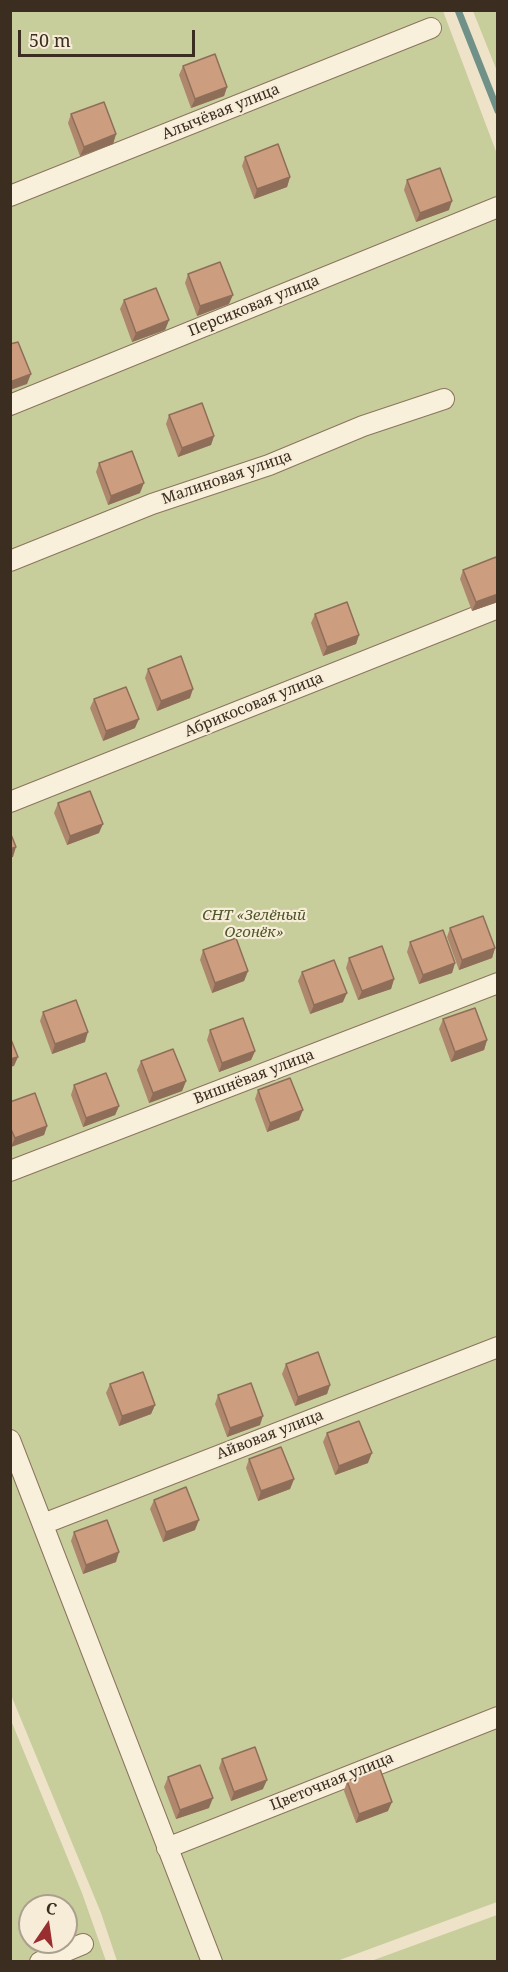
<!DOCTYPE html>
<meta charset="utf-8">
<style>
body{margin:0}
#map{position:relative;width:508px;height:1972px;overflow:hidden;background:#eee2c8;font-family:"Noto Serif",serif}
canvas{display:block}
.frame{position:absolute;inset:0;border:12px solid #3b2d20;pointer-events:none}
.north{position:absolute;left:18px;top:1894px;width:60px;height:60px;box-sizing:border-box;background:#f6ecd8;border:2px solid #aba08e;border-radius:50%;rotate:13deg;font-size:16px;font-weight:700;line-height:24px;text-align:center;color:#3b2d20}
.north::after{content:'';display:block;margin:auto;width:21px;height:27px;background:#992e30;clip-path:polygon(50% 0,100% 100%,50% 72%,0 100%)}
.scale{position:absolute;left:18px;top:30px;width:177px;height:27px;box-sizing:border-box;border:3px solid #3b2d20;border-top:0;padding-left:8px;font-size:18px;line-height:21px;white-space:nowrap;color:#3b2d20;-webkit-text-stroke:4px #f6ecd8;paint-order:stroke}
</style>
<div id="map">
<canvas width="508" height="1972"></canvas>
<div class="frame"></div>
<div class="north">С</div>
<div class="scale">50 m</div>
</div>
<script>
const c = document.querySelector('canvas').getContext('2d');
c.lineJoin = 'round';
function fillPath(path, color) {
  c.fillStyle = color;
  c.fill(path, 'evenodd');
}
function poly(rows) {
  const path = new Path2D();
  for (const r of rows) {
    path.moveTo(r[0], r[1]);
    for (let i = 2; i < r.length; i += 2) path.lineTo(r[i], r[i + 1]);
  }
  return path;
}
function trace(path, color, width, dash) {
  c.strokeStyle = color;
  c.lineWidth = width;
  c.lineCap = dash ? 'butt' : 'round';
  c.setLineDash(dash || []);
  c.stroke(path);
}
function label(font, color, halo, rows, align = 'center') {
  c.font = font + ' "Noto Serif",serif';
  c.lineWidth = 4.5;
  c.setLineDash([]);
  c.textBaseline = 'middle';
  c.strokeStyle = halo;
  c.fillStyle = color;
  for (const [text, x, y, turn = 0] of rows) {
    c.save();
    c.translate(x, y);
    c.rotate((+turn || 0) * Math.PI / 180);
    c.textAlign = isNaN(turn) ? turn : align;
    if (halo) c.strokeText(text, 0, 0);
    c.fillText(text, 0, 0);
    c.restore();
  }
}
fillPath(poly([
 [10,11,443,11,497,154,497,1902,337,1961,117,1961,101,1913,11,1695],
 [473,11,497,11,497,71],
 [10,1718,82,1893,106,1961,11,1961],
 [30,1906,66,1906,66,1942,30,1942],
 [497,1915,497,1961,371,1961]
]), '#c8cd9c');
trace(poly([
 [458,10,498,111]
]), '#6f9188', 7);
const minor = poly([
 [10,196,431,28],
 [10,405,498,207],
 [10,561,152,504,269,465,363,426,444,399],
 [10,802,498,608],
 [10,1171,498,983],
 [10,1440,212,1962],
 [43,1524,498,1347],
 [167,1848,498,1717],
 [40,1962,83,1944]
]);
trace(minor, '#8a745d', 22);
trace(minor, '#f9f0dc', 20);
fillPath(poly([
 [183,66,227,87,224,96,191,108,179,75],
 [71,114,116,134,113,144,80,156,68,123],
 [245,157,290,177,287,187,254,199,242,166],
 [407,180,449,210,416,222,404,190],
 [188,274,229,304,197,316,185,283],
 [124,300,169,320,165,330,132,342,120,309],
 [169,415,214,436,211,445,178,457,166,424],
 [99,463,140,493,108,505,96,472],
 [498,562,498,602,472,611,460,579,463,570],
 [315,614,359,635,356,644,323,656,311,623],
 [148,669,190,698,157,711,145,678],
 [94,699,135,728,103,741,90,708],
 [58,803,99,833,67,845,54,813],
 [450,928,495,948,492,958,459,970,447,937],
 [410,942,455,963,452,973,419,984,407,952],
 [203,950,248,971,244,981,212,993,200,960],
 [349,958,394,979,391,989,358,1000,346,968],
 [302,972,343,1002,310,1014,298,981],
 [43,1012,85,1042,52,1054,40,1021],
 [443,1019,487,1040,484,1050,451,1062,439,1029],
 [210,1030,255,1051,251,1060,219,1072,207,1040],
 [141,1061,186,1081,182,1091,149,1103,137,1070],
 [74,1085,119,1106,115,1115,83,1127,71,1095],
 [258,1090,299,1120,267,1132,255,1099],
 [10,1102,47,1126,44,1135,11,1147,10,1145],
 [286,1364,330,1385,327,1394,295,1406,282,1374],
 [110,1384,155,1405,151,1414,119,1426,106,1393],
 [218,1395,260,1425,227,1437,215,1404],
 [327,1433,368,1463,335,1475,323,1442],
 [249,1459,294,1479,290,1489,258,1501,246,1468],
 [154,1500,195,1530,163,1542,150,1509],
 [74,1532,116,1562,83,1574,71,1541],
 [222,1759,263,1789,231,1801,219,1768],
 [168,1777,209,1808,176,1819,164,1787],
 [347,1781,388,1811,356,1823,344,1791]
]), '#af876d');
fillPath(poly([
 [227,87,224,96,191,108,195,99],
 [116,134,113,144,80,156,84,147],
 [290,177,287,187,254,199,257,189],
 [452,201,449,210,416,222,420,213],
 [233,295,229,304,197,316,200,306],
 [169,320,165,330,132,342,136,333],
 [31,374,27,384,10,390,10,382],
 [214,436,211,445,178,457,182,448],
 [144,483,140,493,108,505,111,496],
 [498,594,498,602,472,611,476,602],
 [359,635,356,644,323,656,327,647],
 [193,689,190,698,157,711,161,701],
 [139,719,135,728,103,741,106,731],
 [103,824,99,833,67,845,70,836],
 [16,847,13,857,10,858,10,849],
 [495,948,492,958,459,970,462,960],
 [455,963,452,973,419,984,423,975],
 [248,971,244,981,212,993,215,983],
 [394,979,391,989,358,1000,362,991],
 [347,993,343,1002,310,1014,314,1005],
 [88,1032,85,1042,52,1054,55,1044],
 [487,1040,484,1050,451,1062,455,1052],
 [255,1051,251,1060,219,1072,222,1063],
 [18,1057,14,1066,10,1067,10,1059],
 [186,1081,182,1091,149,1103,153,1093],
 [119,1106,115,1115,83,1127,86,1118],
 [303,1110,299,1120,267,1132,270,1123],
 [47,1126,44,1135,11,1147,15,1138],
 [330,1385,327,1394,295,1406,298,1397],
 [155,1405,151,1414,119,1426,122,1416],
 [263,1416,260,1425,227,1437,230,1428],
 [372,1453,368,1463,335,1475,339,1466],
 [294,1479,290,1489,258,1501,261,1491],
 [199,1520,195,1530,163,1542,166,1532],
 [119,1552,116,1562,83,1574,86,1565],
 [267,1780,263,1789,231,1801,234,1792],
 [213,1798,209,1808,176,1819,180,1810],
 [392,1802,388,1811,356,1823,359,1814]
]), '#8f6e59');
const building = poly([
 [215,54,227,87,195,99,183,66,215,54],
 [104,102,116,134,84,147,71,114,104,102],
 [278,144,290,177,257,189,245,157,278,144],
 [440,168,452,201,420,213,407,180,440,168],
 [220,262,233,295,200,306,188,274,220,262],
 [156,288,169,320,136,333,124,300,156,288],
 [18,342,31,374,10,382,10,344,18,342],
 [202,403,214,436,182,448,169,415,202,403],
 [132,451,144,483,111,496,99,463,132,451],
 [496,557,498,562,498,594,476,602,463,570,496,557],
 [347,602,359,635,327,647,315,614,347,602],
 [181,656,193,689,161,701,148,669,181,656],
 [126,687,139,719,106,731,94,699,126,687],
 [90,791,103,824,70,836,58,803,90,791],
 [10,832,16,847,10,849,10,832],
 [483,916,495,948,462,960,450,928,483,916],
 [443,930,455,963,423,975,410,942,443,930],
 [236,938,248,971,215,983,203,950,236,938],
 [382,946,394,979,362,991,349,958,382,946],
 [334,960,347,993,314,1005,302,972,334,960],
 [76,1000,88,1032,55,1044,43,1012,76,1000],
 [475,1008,487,1040,455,1052,443,1019,475,1008],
 [243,1018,255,1051,222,1063,210,1030,243,1018],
 [10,1037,18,1057,10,1059,10,1037],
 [173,1049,186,1081,153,1093,141,1061,173,1049],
 [106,1073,119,1106,86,1118,74,1085,106,1073],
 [290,1078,303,1110,270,1123,258,1090,290,1078],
 [35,1093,47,1126,15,1138,10,1127,10,1102,35,1093],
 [318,1352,330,1385,298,1397,286,1364,318,1352],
 [143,1372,155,1405,122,1416,110,1384,143,1372],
 [251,1383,263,1416,230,1428,218,1395,251,1383],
 [359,1421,372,1453,339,1466,327,1433,359,1421],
 [281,1447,294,1479,261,1491,249,1459,281,1447],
 [186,1487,199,1520,166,1532,154,1500,186,1487],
 [107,1520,119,1552,86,1565,74,1532,107,1520],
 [255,1747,267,1780,234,1792,222,1759,255,1747],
 [200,1765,213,1798,180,1810,168,1777,200,1765],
 [380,1769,392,1802,359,1814,347,1781,380,1769]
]);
fillPath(building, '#cc9d7f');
trace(building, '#8f6e59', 1.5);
label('15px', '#3b2d20', '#f6ecd8', [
 ["Алычёвая улица",221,112,-22],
 ["Персиковая улица",254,306,-22],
 ["Малиновая улица",227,478,-19],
 ["Абрикосовая улица",254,705,-22],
 ["Вишнёвая улица",254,1077,-21],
 ["Айвовая улица",270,1435,-21],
 ["Цветочная улица",332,1782,-22]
]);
label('italic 15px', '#4c5727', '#f6ecd8', [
 ["СНТ «Зелёный",254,916],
 ["Огонёк»",254,933]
]);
</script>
